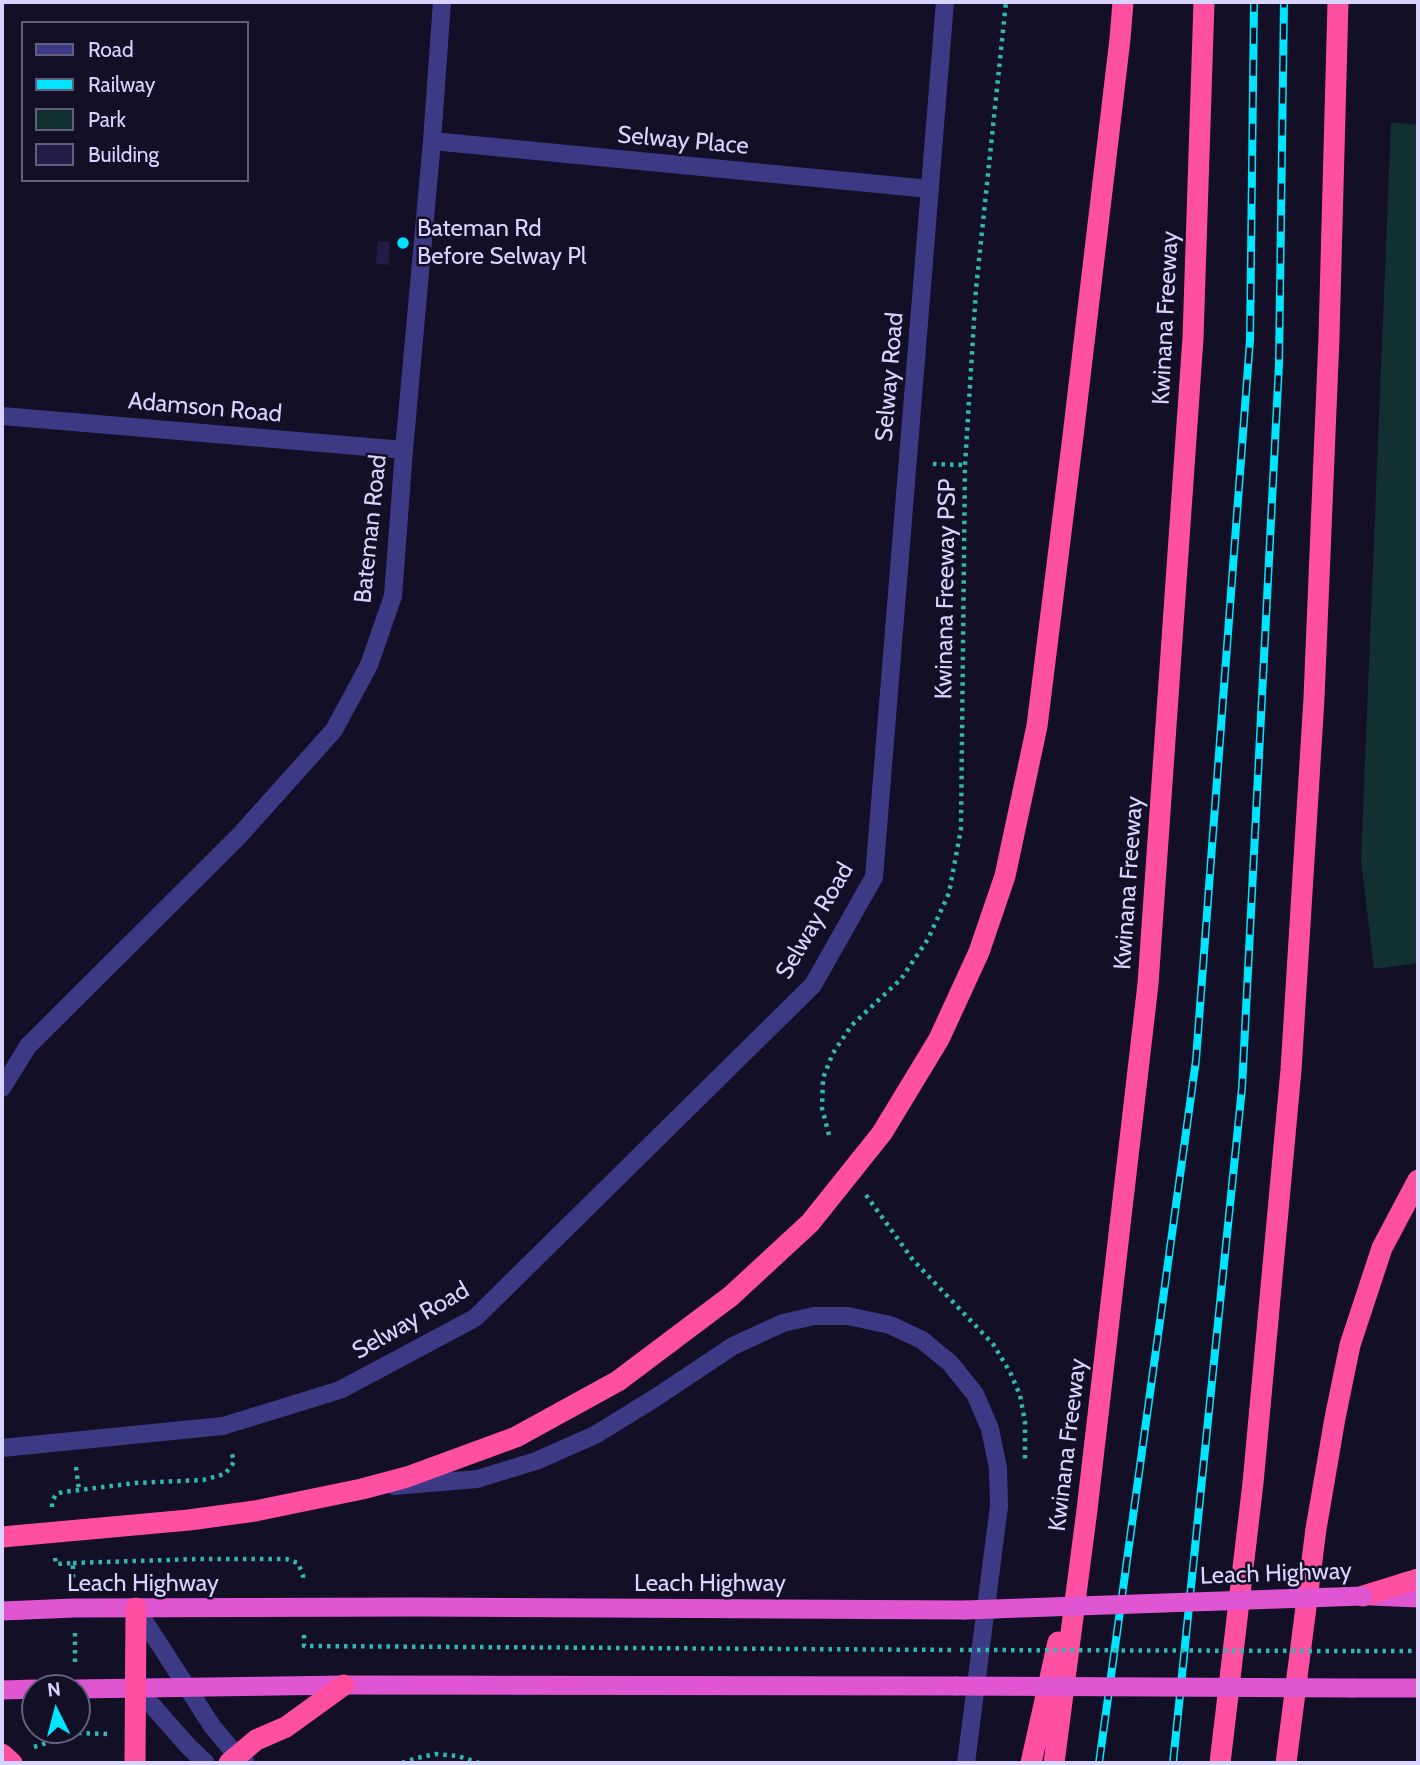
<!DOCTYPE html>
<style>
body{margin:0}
#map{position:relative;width:1420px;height:1765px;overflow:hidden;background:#130f26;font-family:Cabin,sans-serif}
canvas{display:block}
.frame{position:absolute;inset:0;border:4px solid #d9d4ff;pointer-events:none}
.legend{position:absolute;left:21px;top:21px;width:228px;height:161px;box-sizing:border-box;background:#130f26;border:2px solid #625e7d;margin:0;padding:9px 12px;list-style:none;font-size:21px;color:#d9d4ff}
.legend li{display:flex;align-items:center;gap:14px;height:35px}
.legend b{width:35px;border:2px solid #625e7d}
.north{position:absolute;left:21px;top:1674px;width:70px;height:70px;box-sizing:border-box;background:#130f26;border:2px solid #625e7d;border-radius:50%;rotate:354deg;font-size:19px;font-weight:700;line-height:28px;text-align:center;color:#d9d4ff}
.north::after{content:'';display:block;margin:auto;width:24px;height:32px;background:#00e5ff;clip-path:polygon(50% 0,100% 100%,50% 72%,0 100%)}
</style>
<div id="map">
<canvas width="1420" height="1765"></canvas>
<div class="frame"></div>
<ul class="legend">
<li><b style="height:9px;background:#3d3a85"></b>Road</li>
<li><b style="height:9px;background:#00e5ff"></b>Railway</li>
<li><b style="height:19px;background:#12302f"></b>Park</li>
<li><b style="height:19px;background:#241b47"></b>Building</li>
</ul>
<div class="north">N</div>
</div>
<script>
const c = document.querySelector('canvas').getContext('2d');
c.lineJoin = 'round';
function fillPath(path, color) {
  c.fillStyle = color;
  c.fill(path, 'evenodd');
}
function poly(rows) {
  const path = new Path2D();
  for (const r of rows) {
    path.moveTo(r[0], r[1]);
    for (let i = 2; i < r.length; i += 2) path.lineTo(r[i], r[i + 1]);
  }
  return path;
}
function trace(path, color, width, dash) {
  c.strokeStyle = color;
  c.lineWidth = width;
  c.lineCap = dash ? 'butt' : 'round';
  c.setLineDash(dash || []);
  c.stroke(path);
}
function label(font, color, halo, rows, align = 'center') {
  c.font = font + ' Cabin,sans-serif';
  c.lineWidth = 5;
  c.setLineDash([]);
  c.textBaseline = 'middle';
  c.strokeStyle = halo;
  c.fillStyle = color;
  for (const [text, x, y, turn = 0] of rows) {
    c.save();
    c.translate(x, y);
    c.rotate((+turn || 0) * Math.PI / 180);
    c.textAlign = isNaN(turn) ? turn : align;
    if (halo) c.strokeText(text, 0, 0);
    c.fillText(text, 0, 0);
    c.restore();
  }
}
fillPath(poly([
 [1391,122,1418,125,1418,963,1374,969,1361,860]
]), '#12302f');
fillPath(poly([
 [378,241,390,242,389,265,376,264]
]), '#241b47');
trace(poly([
 [933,464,965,465],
 [829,1135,822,1108,823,1078,833,1053,852,1025,901,979,928,939,949,893,961,829,965,465,976,289,1006,2],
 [866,1195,913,1260,993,1344,1010,1372,1020,1395,1025,1422,1025,1461],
 [76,1467,79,1490],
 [52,1507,52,1502,56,1494,63,1492,135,1483,203,1480,225,1474,234,1462,231,1450],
 [55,1558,56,1564,73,1563,73,1582],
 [73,1563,198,1559,286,1559,298,1563,303,1575,303,1580],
 [75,1633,75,1663],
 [304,1635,304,1646,956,1650],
 [1357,1651,1418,1651],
 [78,1733,108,1734],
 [34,1747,78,1733,77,1714],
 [402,1763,417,1758,436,1754,458,1756,479,1763]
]), '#2fb8b0', 4.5, [3.5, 5]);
trace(poly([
 [394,1486,477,1479,536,1461,595,1435,655,1398,733,1346,783,1323,814,1316,848,1316,890,1325,922,1340,950,1363,975,1394,990,1429,998,1468,999,1506,966,1763],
 [136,1608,212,1726,237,1756,246,1763],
 [136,1687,188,1746,206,1763]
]), '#3d3a85', 18);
trace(poly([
 [432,141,930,189],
 [2,416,404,450],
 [2,1088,28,1046,239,836,334,730,369,665,393,596,404,450,432,141,442,2],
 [2,1448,223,1426,340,1390,475,1318,813,985,874,877,945,2]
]), '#3d3a85', 18);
trace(poly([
 [1371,1596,1418,1598],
 [2,1611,74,1608,419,1607,965,1610],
 [1352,1688,1418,1688],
 [77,1689,344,1685,955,1686],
 [2,1690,35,1689]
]), '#e055d1', 19);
trace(poly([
 [2,1537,189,1520,255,1511,362,1489,407,1477,516,1437,618,1381,731,1296,810,1223,882,1133,939,1039,979,952,1005,876,1037,726,1073,436,1120,39,1123,2],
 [1363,1596,1418,1579],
 [2,1754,12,1763],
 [135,1763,136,1608],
 [229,1763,256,1740,286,1727,344,1685],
 [1031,1763,1058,1642],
 [1054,1763,1087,1510,1148,984,1193,338,1204,2],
 [1220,1763,1253,1483,1291,1070,1314,698,1329,337,1338,2],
 [1286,1763,1316,1529,1335,1418,1350,1345,1382,1248,1418,1180]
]), '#ff4fa3', 21);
const rail = poly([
 [1099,1763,1196,1060,1250,340,1254,2],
 [1173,1763,1242,1088,1279,364,1284,2]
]);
trace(rail, '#00e5ff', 8);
trace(rail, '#130f26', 5, [16]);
trace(poly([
 [960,1650,1357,1651]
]), '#2fb8b0', 4.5, [3.5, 5]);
trace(poly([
 [965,1610,1363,1596],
 [955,1686,1352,1688]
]), '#e055d1', 19);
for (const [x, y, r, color] of [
 [403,243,7,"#00e5ff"]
]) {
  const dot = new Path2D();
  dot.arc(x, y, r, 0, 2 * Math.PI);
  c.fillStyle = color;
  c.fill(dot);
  trace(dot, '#130f26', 2.5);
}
label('24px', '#d9d4ff', '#130f26', [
 ["Selway Place",683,141,5],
 ["Kwinana Freeway",1166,318,-87],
 ["Selway Road",890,377,-85],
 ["Adamson Road",205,408,5],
 ["Bateman Road",371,529,-84],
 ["Kwinana Freeway PSP",946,589,-89],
 ["Kwinana Freeway",1129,883,-86],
 ["Selway Road",815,921,-60],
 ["Selway Road",411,1321,-30],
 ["Kwinana Freeway",1068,1445,-83],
 ["Leach Highway",1276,1574,-2],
 ["Leach Highway",143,1584],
 ["Leach Highway",710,1584]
]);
label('24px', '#d9d4ff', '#130f26', [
 ["Bateman Rd",417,229],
 ["Before Selway Pl",417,257]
], 'left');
</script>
